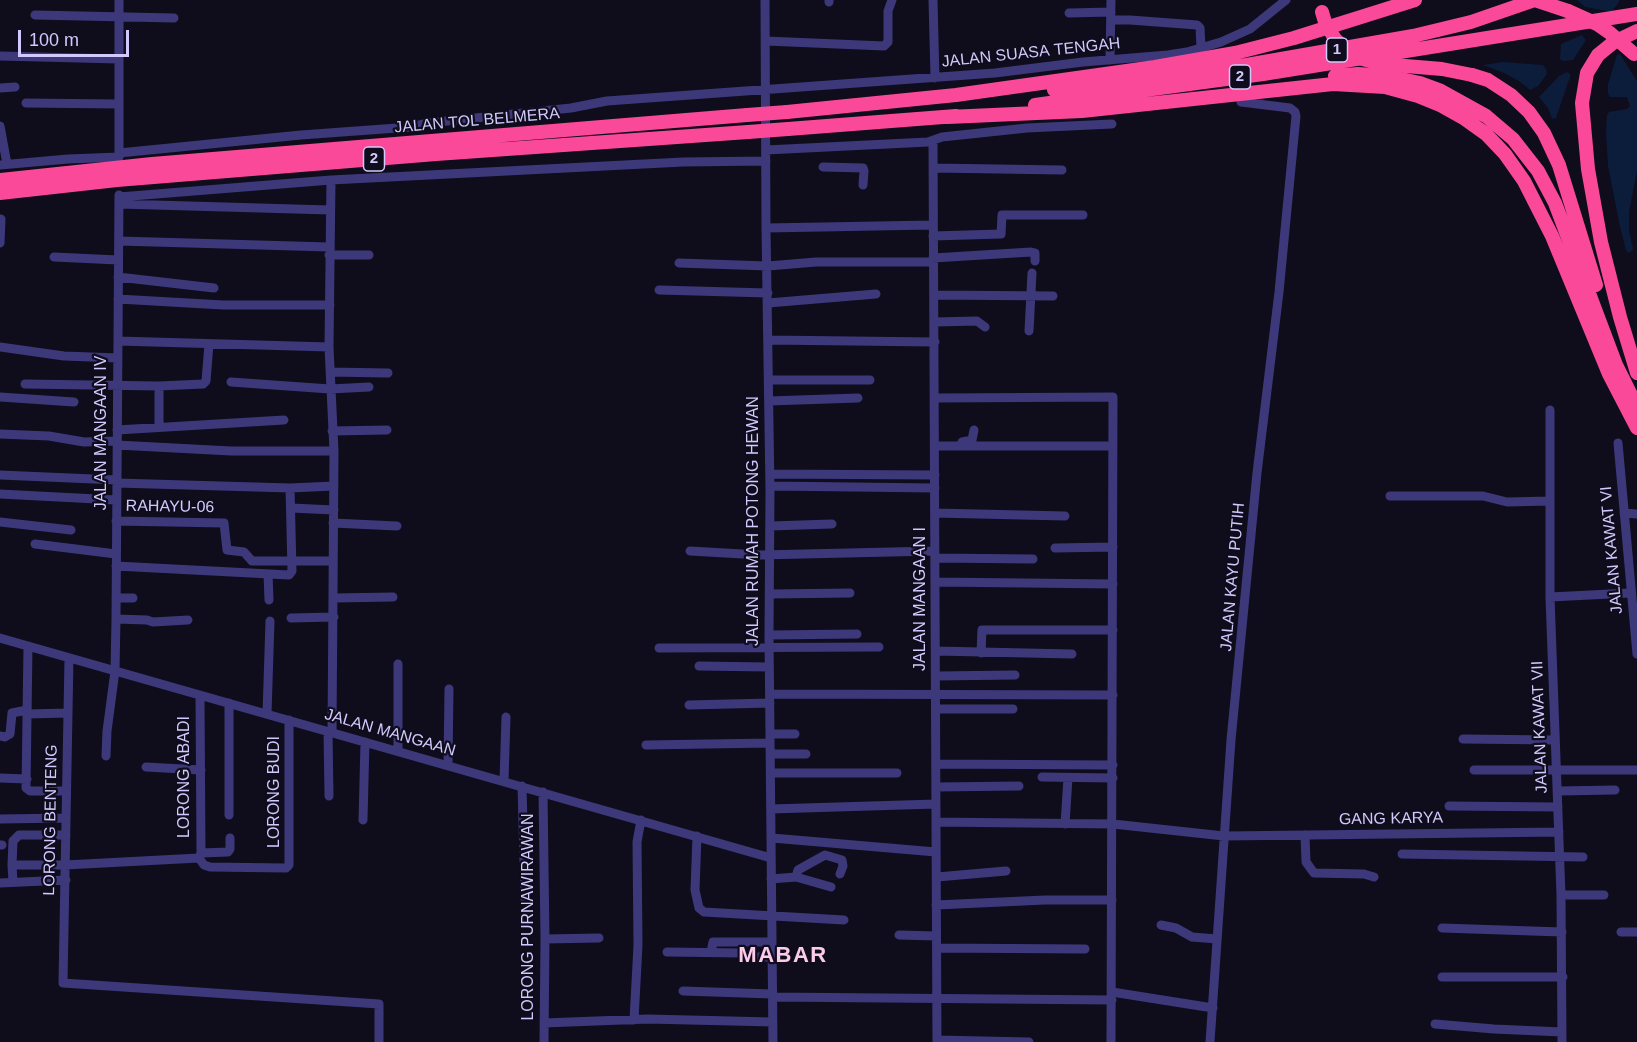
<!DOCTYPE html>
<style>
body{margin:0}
#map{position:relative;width:1637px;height:1042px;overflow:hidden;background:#0f0c1c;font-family:Arial,sans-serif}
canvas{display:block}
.scale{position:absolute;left:18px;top:30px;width:111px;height:27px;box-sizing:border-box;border:3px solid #d1c9fd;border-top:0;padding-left:8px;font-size:18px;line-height:21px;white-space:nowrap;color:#d1c9fd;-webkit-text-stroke:4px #0f0c1c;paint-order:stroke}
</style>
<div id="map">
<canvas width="1637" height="1042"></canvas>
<div class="scale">100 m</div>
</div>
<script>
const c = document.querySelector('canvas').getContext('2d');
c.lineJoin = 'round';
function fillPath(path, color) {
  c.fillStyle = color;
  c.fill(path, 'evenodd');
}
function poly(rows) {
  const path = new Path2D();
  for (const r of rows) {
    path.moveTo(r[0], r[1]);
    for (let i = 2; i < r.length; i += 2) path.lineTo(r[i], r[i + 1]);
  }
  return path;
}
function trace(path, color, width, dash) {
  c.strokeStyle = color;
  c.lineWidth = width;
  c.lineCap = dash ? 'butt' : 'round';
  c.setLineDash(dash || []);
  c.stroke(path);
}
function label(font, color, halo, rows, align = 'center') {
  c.font = font + ' Arial,sans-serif';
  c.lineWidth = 4.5;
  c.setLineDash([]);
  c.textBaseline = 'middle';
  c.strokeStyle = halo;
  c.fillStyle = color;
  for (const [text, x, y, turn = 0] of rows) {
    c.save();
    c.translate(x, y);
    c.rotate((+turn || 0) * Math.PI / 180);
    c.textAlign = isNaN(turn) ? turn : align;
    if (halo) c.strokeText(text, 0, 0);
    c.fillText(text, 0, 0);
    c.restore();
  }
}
fillPath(poly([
 [1577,0,1619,0,1619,2,1612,11,1607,11,1585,7],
 [1582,35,1586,40,1573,60,1563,61,1560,59,1561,44],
 [1620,54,1637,81,1637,171,1629,212,1629,231,1633,249,1629,253,1626,250,1620,227,1608,166,1606,134,1607,115,1609,112,1627,109,1630,106,1627,97,1610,97,1608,93,1608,84,1617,55],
 [1503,62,1543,65,1546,69,1547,74,1538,86,1530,90,1519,81,1504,73,1483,65],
 [1567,72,1570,74,1570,77,1556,118,1552,119,1548,108,1539,97,1559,76]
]), '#0c1c3b');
trace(poly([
 [765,0,766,228,770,491,769,635,773,1042],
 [933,0,935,78],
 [829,2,829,0],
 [1069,13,1111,12],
 [35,15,174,18],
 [1111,20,1130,20,1197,25,1200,28,1201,47],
 [766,41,884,46,888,42,888,11,892,0],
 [0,56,118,59],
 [1110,60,1111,0],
 [0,88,15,87],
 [26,103,118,104],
 [0,126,7,164],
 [933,142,937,1042],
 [766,150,928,142,942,137,1027,128,1112,124],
 [119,153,301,135,411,127,428,123,571,108,607,101,995,73,1083,62,1168,55,1187,52,1221,42,1250,29,1286,0],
 [0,165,68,159,119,157,119,0],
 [823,167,863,168,864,171,863,185],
 [934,168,1062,170],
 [119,197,331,180],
 [119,204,330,210],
 [766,228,932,225],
 [933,236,1001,234,1002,215,1083,215],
 [119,241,329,247],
 [0,243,1,219],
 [329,255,369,255],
 [54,257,118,260],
 [933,258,1031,252,1035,253,1035,261],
 [679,263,768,266,816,262,933,262],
 [118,277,214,288],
 [659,290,768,293],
 [935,295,1053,296],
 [118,299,223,305,330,305],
 [768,303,876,294],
 [935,322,977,321,985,327],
 [1029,331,1032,273],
 [768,340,935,342],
 [118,341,329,347],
 [0,347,64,356,118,358],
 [330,372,388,373],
 [769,380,870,380],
 [231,382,330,389,369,387],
 [25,384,159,386,203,384,206,381,209,344],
 [0,397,74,402],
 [935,398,1113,397,1111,1042],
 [769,401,858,398],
 [1550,410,1550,597,1561,895,1562,1042],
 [159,427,159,386],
 [117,430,284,420],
 [332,431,387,430],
 [0,434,49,436,84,442,117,441],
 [962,442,972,440,974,430],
 [1618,443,1637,654],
 [117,445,231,451,334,451],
 [935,446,1113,446],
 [770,474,935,475],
 [0,475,117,480],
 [117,483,290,488,334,486],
 [770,486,935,488],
 [0,494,116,500],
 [1390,496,1483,496,1507,502,1550,501],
 [291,508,334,510],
 [935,513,1065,516],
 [1624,513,1637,514],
 [116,521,224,523,227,550,244,552,252,561,333,561],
 [0,522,71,530],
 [333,523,397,526],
 [770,526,832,524],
 [35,544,116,554],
 [1055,548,1113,547],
 [690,551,760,555,935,551],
 [935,558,1033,559],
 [116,566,289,575,292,571,290,488],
 [268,574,269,600],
 [936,582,1113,584],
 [770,594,850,593],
 [1550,597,1630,593],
 [116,598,133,598],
 [334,598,393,597],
 [291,618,334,617],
 [116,619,147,620,153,622,188,620],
 [769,635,857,634],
 [0,638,771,858],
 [28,646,26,788,30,791,66,791],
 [659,648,879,647],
 [936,651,1072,654],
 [981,653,982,630,1113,630],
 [69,658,63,983,379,1004,379,1042],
 [398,664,398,751],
 [699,666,769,667],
 [936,676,1015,675],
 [770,694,1113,695],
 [229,703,229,815],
 [689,705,770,703],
 [936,709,1013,709],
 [27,714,68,713],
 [267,714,270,621],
 [328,731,329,796],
 [332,733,334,451,329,347,331,180,683,162,766,161],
 [770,734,795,734],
 [0,736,5,737,10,734,12,713,27,710],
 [1463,739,1555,740],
 [646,745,770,743],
 [771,754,806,754],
 [106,756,107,731,115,671,116,619,119,195],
 [936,764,1113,765],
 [448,765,449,689],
 [146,767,201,770],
 [1474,770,1637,770],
 [771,773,897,773],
 [1042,777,1113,778],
 [0,778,27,779],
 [504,781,506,717],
 [522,786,525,899],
 [936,787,1019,786],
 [1558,791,1615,790],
 [543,792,545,939,544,1042],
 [1449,806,1558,807],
 [771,809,936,804],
 [0,819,66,818],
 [363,820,365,742],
 [936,822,1113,824,1224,836,1559,832],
 [1065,824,1068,778],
 [1305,835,1306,862,1314,873,1364,874,1374,877],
 [697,836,695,890,699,908,704,912,844,920],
 [772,838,936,852],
 [0,845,2,845],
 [201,853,228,852,230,849,230,838],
 [1402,854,1583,857],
 [199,858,204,865,210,867,286,868,289,865,289,720],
 [199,858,201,853,200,695],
 [12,865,13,841,19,835,66,835],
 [796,877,798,870,825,855,842,860,843,866,840,874],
 [937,877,1006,871],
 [771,879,796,877,831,887],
 [13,882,12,865,65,865,199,858],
 [0,883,66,880],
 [1561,895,1604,895],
 [936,905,1045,900,1112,900],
 [1161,925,1176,928,1192,937,1217,939],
 [1442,928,1562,932],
 [1621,932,1637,932],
 [899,935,936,936],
 [545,939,599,938],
 [937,948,1085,949],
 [667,952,741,953,748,957,772,957],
 [711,952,713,942,772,942],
 [1442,977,1563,977],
 [683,991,772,994],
 [1112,992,1213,1008],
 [772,997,1112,1000],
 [634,1020,638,945,637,842,641,820],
 [544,1023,648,1019,773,1022],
 [1435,1024,1494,1029,1562,1032],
 [937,1040,1029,1042],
 [1210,1042,1231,740,1257,473,1279,292,1296,116,1295,112,1290,108,1241,102]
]), '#3d387a', 9);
trace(poly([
 [1535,0,1568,11],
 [1637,31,1614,42,1598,55,1587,73,1582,103,1588,169,1601,242,1620,317,1637,373],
 [1472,75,1488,80,1511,95,1529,112,1544,133,1559,165,1596,285],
 [1335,76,1358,74,1387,76,1420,83,1439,90,1486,116,1513,139,1538,171,1555,203,1616,365,1637,407],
 [1054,90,1195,74,1413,36,1471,22,1535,0],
 [1035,105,1263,74,1637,14],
 [787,112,956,95,1155,67,1235,53,1294,38,1415,0],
 [948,117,1082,111,1333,84,1385,87,1418,96,1440,105,1465,119,1486,134,1505,154,1524,181,1552,236,1609,374,1637,428],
 [788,129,956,116],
 [0,180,152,164,747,115],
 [0,193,117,180,436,154,748,132]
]), '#f94998', 14);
trace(poly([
 [1568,11,1597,24,1610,33,1634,54],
 [1322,12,1325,22,1335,39,1342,46,1359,58,1381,64,1442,69,1472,75],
 [747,115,787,112],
 [748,132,788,129]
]), '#f94998', 14);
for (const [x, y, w] of [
 [1337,50,21],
 [1240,77,21],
 [374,159,21]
]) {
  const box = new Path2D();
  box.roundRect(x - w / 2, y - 12, w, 24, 4.5);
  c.fillStyle = '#0f0c1c';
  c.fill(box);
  trace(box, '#d1c9fd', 1.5);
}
label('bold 15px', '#d1c9fd', null, [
 ["1",1337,50],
 ["2",1240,77],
 ["2",374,159]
]);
label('16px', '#d1c9fd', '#0f0c1c', [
 ["JALAN SUASA TENGAH",1031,53,-6],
 ["JALAN TOL BELMERA",477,121,-5],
 ["JALAN MANGAAN IV",102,433,-90],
 ["RAHAYU-06",170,507,1],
 ["JALAN RUMAH POTONG HEWAN",754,521,-90],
 ["JALAN KAWAT VI",1612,550,-95],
 ["JALAN KAYU PUTIH",1233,577,-85],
 ["JALAN MANGAAN I",921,599,-90],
 ["JALAN KAWAT VII",1540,727,-92],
 ["JALAN MANGAAN",390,733,16],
 ["LORONG ABADI",185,777,-90],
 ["LORONG BUDI",275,792,-90],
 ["GANG KARYA",1391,819,-1],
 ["LORONG BENTENG",51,820,-89],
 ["LORONG PURNAWIRAWAN",529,917,-90]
]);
c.letterSpacing = '1.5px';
label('bold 22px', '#fdcbea', '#0f0c1c', [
 ["MABAR",783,956]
]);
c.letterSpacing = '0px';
</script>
